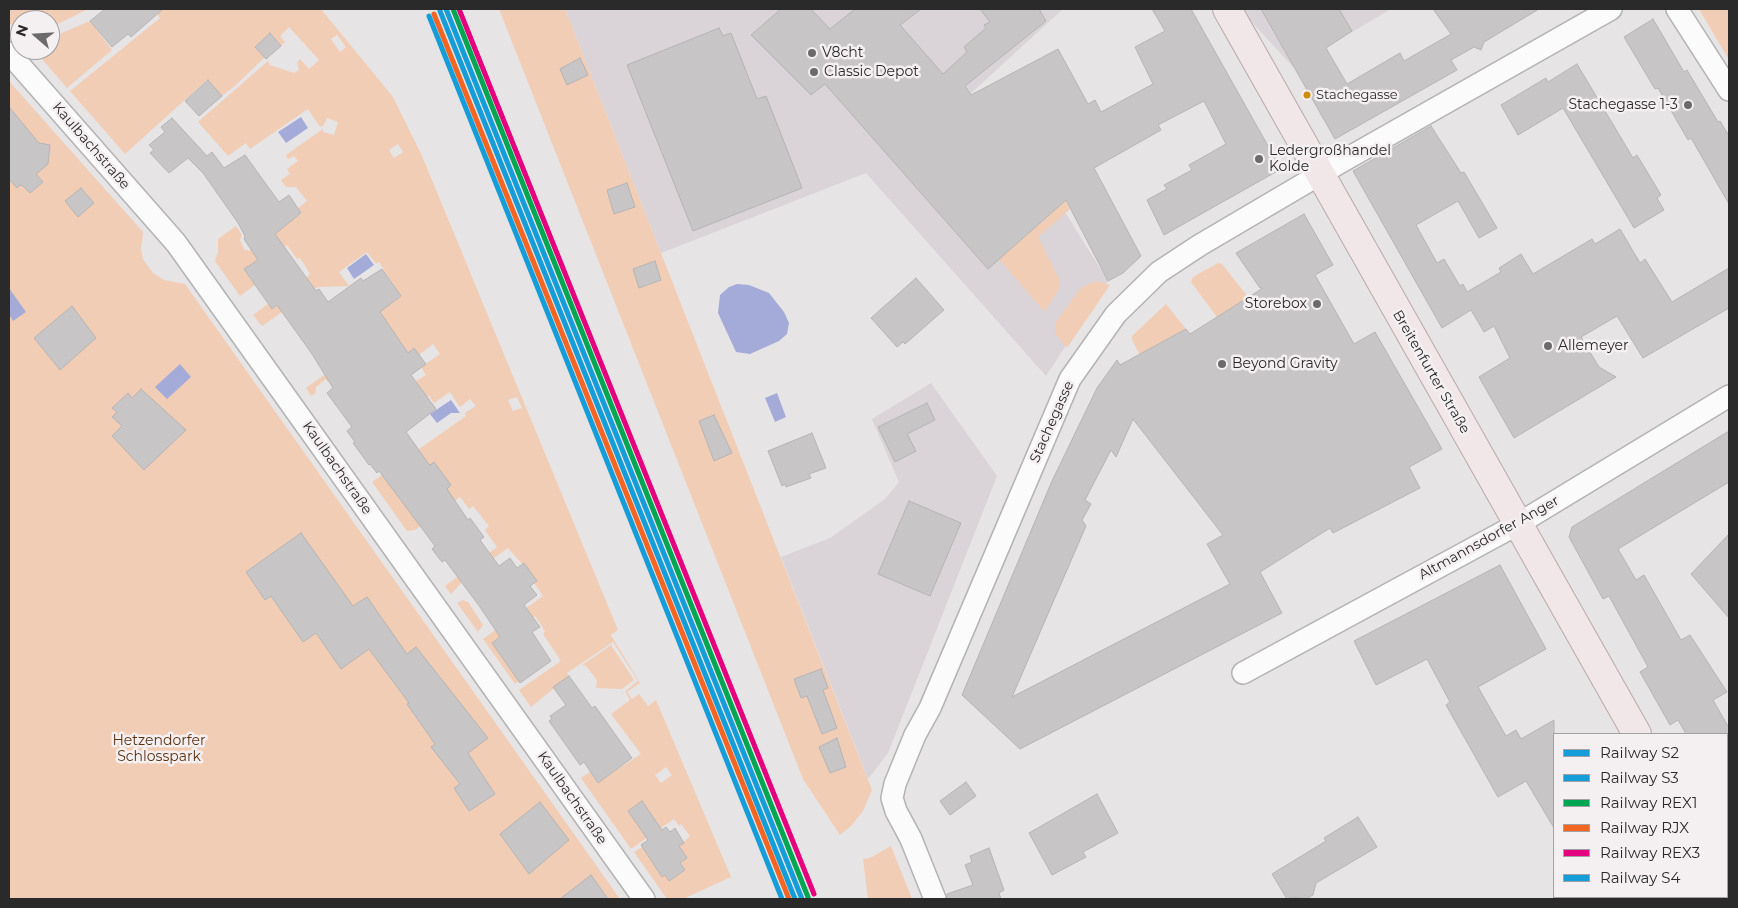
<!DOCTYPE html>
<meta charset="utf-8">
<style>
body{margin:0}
#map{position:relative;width:1738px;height:908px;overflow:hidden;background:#e6e4e5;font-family:Montserrat,sans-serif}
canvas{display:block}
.frame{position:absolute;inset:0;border:10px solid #2b2a2a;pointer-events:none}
.legend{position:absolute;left:1553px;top:733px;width:175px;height:165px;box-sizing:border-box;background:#f4f0f2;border:1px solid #a4a1a2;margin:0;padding:6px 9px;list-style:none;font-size:15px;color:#2b2a2a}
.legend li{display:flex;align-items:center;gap:10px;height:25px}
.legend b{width:25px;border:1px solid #a4a1a2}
.north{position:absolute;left:10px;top:10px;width:50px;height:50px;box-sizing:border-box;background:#f4f0f2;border:1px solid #a4a1a2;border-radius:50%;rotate:289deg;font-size:14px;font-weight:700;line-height:20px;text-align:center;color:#2b2a2a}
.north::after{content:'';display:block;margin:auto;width:18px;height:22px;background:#6c6b6b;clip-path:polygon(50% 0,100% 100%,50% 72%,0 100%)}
</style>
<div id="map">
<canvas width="1738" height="908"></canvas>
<div class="frame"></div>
<ul class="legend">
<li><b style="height:6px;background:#159dd9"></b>Railway S2</li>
<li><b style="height:6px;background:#159dd9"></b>Railway S3</li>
<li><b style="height:6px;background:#00a651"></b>Railway REX1</li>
<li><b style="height:6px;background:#f26522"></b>Railway RJX</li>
<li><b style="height:6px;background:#e5007d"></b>Railway REX3</li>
<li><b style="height:6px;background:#159dd9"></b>Railway S4</li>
</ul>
<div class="north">N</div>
</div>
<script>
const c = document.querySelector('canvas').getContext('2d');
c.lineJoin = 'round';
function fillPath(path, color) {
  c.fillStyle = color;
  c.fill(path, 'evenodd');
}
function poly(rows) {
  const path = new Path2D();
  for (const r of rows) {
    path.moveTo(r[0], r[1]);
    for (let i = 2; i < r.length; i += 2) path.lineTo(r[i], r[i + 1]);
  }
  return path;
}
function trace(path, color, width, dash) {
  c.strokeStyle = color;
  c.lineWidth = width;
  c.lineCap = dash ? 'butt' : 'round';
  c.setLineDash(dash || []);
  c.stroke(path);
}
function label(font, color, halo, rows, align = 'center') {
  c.font = font + ' Montserrat,sans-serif';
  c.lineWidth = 5;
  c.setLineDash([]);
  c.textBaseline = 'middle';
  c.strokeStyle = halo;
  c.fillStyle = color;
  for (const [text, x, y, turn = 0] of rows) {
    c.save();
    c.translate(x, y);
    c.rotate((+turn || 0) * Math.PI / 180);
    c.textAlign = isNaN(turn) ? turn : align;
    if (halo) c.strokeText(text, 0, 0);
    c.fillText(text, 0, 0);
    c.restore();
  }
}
fillPath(poly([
 [565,9,1063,9,968,96,1051,190,1108,281,1046,376,866,173,661,253],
 [1240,9,1391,9,1293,67],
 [931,383,997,476,888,753,868,779,781,557,830,538,885,499,899,482,872,419]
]), '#dad3d7');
fillPath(poly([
 [9,9,88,9,50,28,50,20,20,20,20,34,9,22],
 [152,9,321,9,393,97,422,156,618,630,611,635,640,683,627,692,632,699,639,694,648,706,656,700,731,877,683,899,667,899,634,852,642,847,662,876,665,875,669,881,685,870,680,863,687,858,679,846,690,836,681,824,679,826,674,819,631,849,581,778,590,772,598,782,641,754,611,714,630,700,625,691,638,681,613,642,567,673,569,676,531,707,519,690,561,661,543,634,545,631,535,616,525,622,523,620,492,643,519,681,515,684,483,639,543,596,534,583,537,581,508,548,467,577,451,594,445,586,497,547,485,530,489,526,473,506,469,509,460,497,415,530,407,531,372,482,466,416,465,413,476,406,470,399,460,407,450,392,434,403,429,396,427,397,408,386,426,375,421,367,440,354,433,344,419,355,350,366,328,382,326,379,316,387,315,394,311,396,306,388,367,344,372,313,401,297,379,262,376,264,367,252,339,272,349,286,318,287,262,326,253,315,268,304,272,309,309,283,306,278,310,274,300,258,297,259,287,245,284,247,281,244,245,269,255,285,240,296,215,261,218,252,218,239,236,226,242,235,240,240,244,249,249,251,301,214,298,208,307,201,296,187,286,187,281,180,290,174,287,169,298,161,294,156,288,159,286,155,323,129,323,132,334,135,338,122,327,118,324,125,320,127,308,109,250,149,246,143,228,156,198,122,268,61,270,65,294,73,299,70,297,62,300,59,309,69,319,60,289,27,280,36,285,42,281,46,270,33,255,46,265,57,236,85,222,96,207,80,125,154,70,91,160,18],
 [337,35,346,47,340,52,331,39],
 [398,144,403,152,394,158,389,150],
 [517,397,522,408,513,411,508,400],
 [666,767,672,775,661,783,655,775],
 [641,802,646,808,632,817,628,811],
 [499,9,565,9,872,790,863,811,851,826,840,835,803,779],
 [1699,9,1729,9,1729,60],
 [90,21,112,50,67,88,34,50,50,50,50,38],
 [9,81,143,232,141,249,143,259,153,273,164,280,185,284,620,899,9,899],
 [1065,200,1070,209,1038,237,1060,281,1060,287,1045,311,1042,309,999,259],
 [1218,263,1222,264,1248,297,1217,317,1191,282,1193,277],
 [1093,282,1101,282,1110,285,1067,348,1055,333,1056,322,1080,289],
 [1166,304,1186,329,1140,355,1132,340,1132,336],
 [463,600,468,602,483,625,478,632,457,603],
 [611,645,634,680,622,689,596,688,597,680,586,666,582,665],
 [891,846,912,899,868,899,863,859,870,858]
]), '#f2cdb6');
fillPath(poly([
 [301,117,308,128,286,143,278,132],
 [366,254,374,265,354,279,347,268],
 [737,284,749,285,769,293,784,312,789,323,787,334,779,341,750,354,736,352,718,313,720,295,729,287],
 [9,288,26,312,13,321,9,314],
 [180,364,191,377,167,399,155,387],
 [777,393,786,417,775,422,765,398],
 [451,400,460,413,451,413,437,423,430,414]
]), '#a4abd9');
const building = poly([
 [105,9,163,9,131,37,128,34,112,47,90,21,105,9],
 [781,9,811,9,830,29,855,9,921,9,900,25,943,74,967,52,964,47,986,28,984,25,990,22,980,9,1039,9,1046,21,965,86,971,95,1058,49,1088,104,1095,100,1101,112,1153,84,1135,47,1165,31,1152,9,1191,9,1281,169,1164,235,1147,200,1167,189,1164,185,1192,170,1189,165,1226,144,1204,101,1158,125,1161,130,1094,168,1141,256,1123,273,1108,281,1066,200,988,269,825,84,811,95,751,35,781,9],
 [1261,9,1339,9,1352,31,1326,48,1347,84,1400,53,1404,61,1451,34,1433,9,1539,9,1484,42,1481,50,1474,47,1451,60,1457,70,1335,139,1261,9],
 [1653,19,1684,72,1687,70,1718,122,1720,121,1729,136,1729,204,1691,138,1688,140,1658,88,1655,89,1624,37,1653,19],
 [719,28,723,36,731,33,757,99,766,96,802,188,693,231,627,65,719,28],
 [270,33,281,46,266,59,255,47,270,33],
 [580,58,588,75,567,85,560,69,580,58],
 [1577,64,1633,158,1637,155,1661,195,1657,198,1664,210,1634,228,1563,108,1518,135,1501,105,1546,78,1548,82,1577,64],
 [208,80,222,96,199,116,185,101,208,80],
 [9,107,39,143,50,145,48,164,36,174,43,182,30,193,23,186,20,185,17,188,9,179,9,107],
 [172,118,207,156,212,152,224,168,245,155,279,202,289,195,301,213,275,234,316,291,319,289,328,302,361,278,363,281,382,269,401,296,380,312,408,353,414,348,426,364,411,375,436,409,406,432,428,463,430,465,434,462,451,485,447,489,468,520,470,518,484,537,480,540,499,566,510,558,517,568,524,563,537,581,530,586,537,595,524,605,540,627,532,632,551,661,520,683,492,643,500,637,480,607,445,560,442,562,432,549,435,546,379,471,377,473,370,464,369,465,353,443,355,442,347,431,352,427,327,393,333,388,312,354,277,305,272,309,244,269,258,260,244,239,245,236,238,223,203,173,188,158,169,173,150,153,154,150,149,145,165,132,161,127,172,118],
 [1431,126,1461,173,1464,172,1497,228,1479,238,1458,201,1416,225,1437,263,1444,259,1460,286,1463,284,1467,292,1501,272,1499,268,1521,254,1533,274,1592,239,1595,244,1620,229,1640,263,1645,259,1672,302,1729,268,1729,308,1643,358,1617,316,1581,337,1599,367,1616,377,1514,438,1479,377,1510,358,1494,326,1484,332,1471,310,1442,328,1353,171,1431,126],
 [627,183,635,207,614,214,607,190,627,183],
 [81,188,94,203,78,217,65,201,81,188],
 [1304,214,1333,265,1315,275,1354,344,1375,332,1442,449,1409,467,1420,488,1333,533,1330,528,1260,572,1282,613,1020,749,962,695,1052,481,1097,388,1117,360,1120,365,1186,329,1190,334,1263,288,1260,288,1236,253,1304,214],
 [1133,419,1223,535,1207,544,1230,584,1012,697,1086,526,1082,520,1091,504,1085,500,1111,450,1116,457,1133,419],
 [655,261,661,280,639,288,633,269,655,261],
 [916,278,944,310,905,344,903,342,897,347,871,318,916,278],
 [72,306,96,338,60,370,34,338,72,306],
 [141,389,186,430,144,470,112,436,122,426,112,417,117,412,112,408,128,393,132,398,141,389],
 [927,403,935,420,907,434,916,451,895,462,878,427,927,403],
 [714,415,732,453,714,461,699,421,714,415],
 [1729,431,1729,482,1618,549,1636,580,1644,575,1681,640,1690,635,1727,692,1713,700,1729,728,1729,734,1686,734,1678,720,1670,725,1640,672,1648,667,1609,596,1603,599,1569,537,1572,527,1729,431],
 [812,433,826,468,809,474,811,478,786,487,785,484,782,486,768,451,812,433],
 [909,501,961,523,930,596,878,574,909,501],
 [301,533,353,606,367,597,407,654,416,647,488,738,468,753,495,794,469,811,454,788,460,784,431,747,435,744,407,704,409,703,369,649,341,669,316,633,303,642,271,596,265,600,246,572,301,533],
 [1729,534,1729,618,1691,574,1729,534],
 [1500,565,1546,649,1478,687,1506,736,1516,730,1521,739,1554,720,1554,828,1526,781,1498,797,1446,705,1450,702,1427,659,1376,685,1354,641,1500,565],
 [821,669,828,688,823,690,837,728,822,734,807,696,801,698,794,679,821,669],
 [569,676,592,708,595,706,632,758,598,783,584,762,580,765,549,721,552,719,550,716,566,705,553,687,569,676],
 [837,738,846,767,830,773,819,747,837,738],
 [966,782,976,796,950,815,940,801,966,782],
 [1097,794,1118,833,1083,852,1086,857,1052,875,1029,833,1097,794],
 [642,801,662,830,666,827,670,832,675,828,684,843,679,846,687,858,680,863,685,870,669,881,665,875,662,877,641,845,648,840,628,811,642,801],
 [540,802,569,840,529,874,500,834,540,802],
 [1358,817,1377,847,1316,883,1313,895,1306,899,1292,897,1287,899,1272,874,1326,841,1324,838,1358,817],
 [989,848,1004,890,999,893,1001,899,947,899,947,894,973,885,965,865,972,862,970,856,989,848],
 [591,875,608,899,560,899,591,875]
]);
fillPath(building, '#c7c5c6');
trace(building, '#b5b4b5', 1);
const minor = poly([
 [1677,9,1729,90],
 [9,53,176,243,644,899],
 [1243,673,1518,524,1729,396],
 [1727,822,1729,820],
 [935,899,911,839,896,811,892,798,895,784,915,735,930,708,1070,379,1116,314,1159,272,1200,245,1341,162,1611,9],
 [1591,899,1595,897]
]);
const primary = poly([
 [1227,9,1637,734],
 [1727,896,1729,899]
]);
trace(minor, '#b4b3b4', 24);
trace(primary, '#b9a9aa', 30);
trace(minor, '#fbfbfb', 21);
trace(primary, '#f1e7e8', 28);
trace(poly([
 [446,9,802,899]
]), '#159dd9', 5);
trace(poly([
 [440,11,795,899]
]), '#159dd9', 5);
trace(poly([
 [453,9,808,897]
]), '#00a651', 5);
trace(poly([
 [434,14,789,899]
]), '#f26522', 5);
trace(poly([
 [459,9,814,894]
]), '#e5007d', 5);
trace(poly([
 [429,16,782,899]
]), '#159dd9', 5);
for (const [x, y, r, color] of [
 [812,53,5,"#6c6b6b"],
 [814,72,5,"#6c6b6b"],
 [1307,95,4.5,"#ce8d08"],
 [1688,105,5,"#6c6b6b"],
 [1259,159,5,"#6c6b6b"],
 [1317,304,5,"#6c6b6b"],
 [1548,346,5,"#6c6b6b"],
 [1222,364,5,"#6c6b6b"]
]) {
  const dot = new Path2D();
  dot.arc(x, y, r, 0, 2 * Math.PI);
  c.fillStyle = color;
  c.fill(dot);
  trace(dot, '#f4f0f2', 2);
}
label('13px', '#2b2a2a', '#f4f0f2', [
 ["Stachegasse",1316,95]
], 'left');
label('14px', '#2b2a2a', '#f4f0f2', [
 ["V8cht",822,53],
 ["Classic Depot",824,72],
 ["Stachegasse 1-3",1678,105,"right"],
 ["Ledergroßhandel",1269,151],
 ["Kolde",1269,167],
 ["Storebox",1307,304,"right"],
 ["Allemeyer",1558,346],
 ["Beyond Gravity",1232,364]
], 'left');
label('14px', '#2b2a2a', '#f4f0f2', [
 ["Kaulbachstraße",91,146,49],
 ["Breitenfurter Straße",1431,372,60],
 ["Stachegasse",1052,422,-66],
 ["Kaulbachstraße",337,468,55],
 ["Altmannsdorfer Anger",1489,538,-29],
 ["Kaulbachstraße",572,798,55]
]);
label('14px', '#5d3211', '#f4f0f2', [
 ["Hetzendorfer",159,741],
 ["Schlosspark",159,757]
]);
</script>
